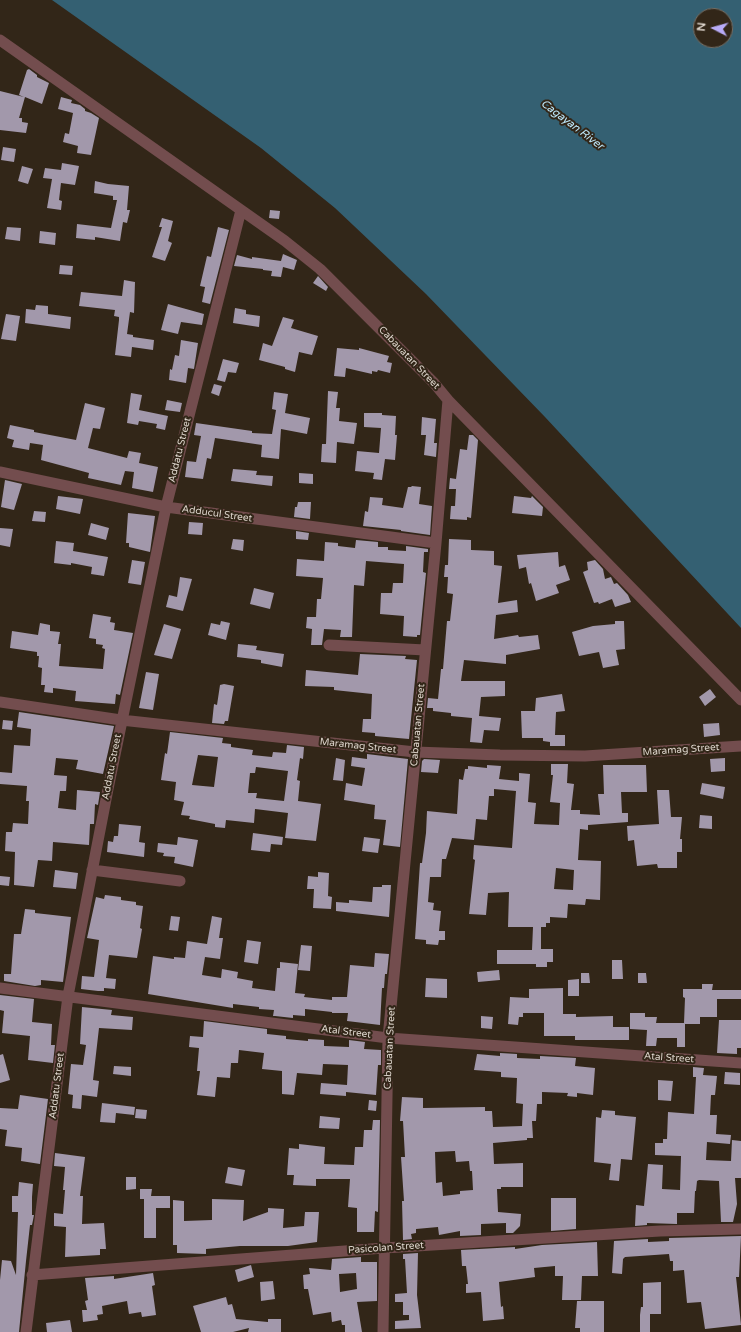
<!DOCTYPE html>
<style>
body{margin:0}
#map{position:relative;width:741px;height:1332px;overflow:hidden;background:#322618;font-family:"Varela Round",sans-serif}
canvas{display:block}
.north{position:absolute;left:693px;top:8px;width:40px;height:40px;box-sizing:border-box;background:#322618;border:1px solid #776c60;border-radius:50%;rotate:276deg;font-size:11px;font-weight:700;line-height:16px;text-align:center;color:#ded6cd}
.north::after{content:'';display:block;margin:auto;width:14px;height:18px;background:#b8abf7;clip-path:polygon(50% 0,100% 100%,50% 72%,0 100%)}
</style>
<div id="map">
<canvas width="741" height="1332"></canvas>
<div class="north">N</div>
</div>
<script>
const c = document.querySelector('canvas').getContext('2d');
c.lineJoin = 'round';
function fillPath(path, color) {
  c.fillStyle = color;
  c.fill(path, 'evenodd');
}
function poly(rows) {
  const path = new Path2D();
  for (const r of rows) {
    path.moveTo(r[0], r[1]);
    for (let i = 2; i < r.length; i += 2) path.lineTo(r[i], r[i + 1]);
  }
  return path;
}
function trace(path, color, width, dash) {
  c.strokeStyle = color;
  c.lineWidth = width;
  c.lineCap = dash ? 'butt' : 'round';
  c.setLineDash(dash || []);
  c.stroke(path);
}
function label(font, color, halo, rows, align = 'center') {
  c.font = font + ' "Varela Round",sans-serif';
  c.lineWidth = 4;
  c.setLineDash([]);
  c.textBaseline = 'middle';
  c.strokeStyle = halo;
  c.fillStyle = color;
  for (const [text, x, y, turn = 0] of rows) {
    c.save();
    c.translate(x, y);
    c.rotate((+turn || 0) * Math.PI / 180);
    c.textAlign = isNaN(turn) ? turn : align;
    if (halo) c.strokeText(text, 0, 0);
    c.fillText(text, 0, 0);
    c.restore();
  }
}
fillPath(poly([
 [52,0,741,0,741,628,545,417,426,294,335,208,261,148],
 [701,16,725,16,725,40,701,40]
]), '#346072');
fillPath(poly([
 [29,69,37,75,37,77,49,83,42,104,25,97,19,118,22,118,22,122,28,123,26,133,0,130,0,91,24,97,19,95,27,70],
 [61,97,72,100,71,103,80,105,85,109,85,111,91,113,99,118,91,155,77,153,78,146,63,142,65,133,69,134,73,113,58,109],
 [3,147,16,149,14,162,1,160],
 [62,163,79,166,75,185,61,183,59,200,62,201,61,210,47,208,52,179,43,178,45,168,61,170],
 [22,166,33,169,28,184,18,181],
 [95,181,108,184,129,186,127,210,130,210,127,223,123,222,120,241,95,237,95,240,76,238,77,224,111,228,117,200,113,200,113,196,94,193],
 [270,210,280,211,279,219,269,218],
 [162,218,173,221,168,241,172,243,165,261,152,257,162,227,159,227],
 [7,227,21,228,20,241,5,239],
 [218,227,229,230,210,304,202,302,205,287,200,286,207,256,211,257],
 [40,231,56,233,55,245,39,243],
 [283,254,297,260,294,270,283,267,281,277,271,276,272,271,263,270,263,269,234,266,237,255,252,259,252,257,281,261],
 [60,265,73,266,72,275,59,274],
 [318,276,328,287,326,291,313,283],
 [124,280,135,282,134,313,130,312,127,334,133,335,133,337,154,340,153,350,132,347,131,357,115,355,119,320,119,317,114,316,115,310,79,306,81,292,122,296],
 [168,304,204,314,202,325,181,322,178,334,161,330],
 [36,305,48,306,48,314,71,317,70,329,25,323,26,309,35,310],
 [235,308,246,310,246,314,260,316,259,327,233,323],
 [6,314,20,316,16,341,1,339],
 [283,317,294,320,291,328,318,336,312,355,299,352,295,372,285,369,285,367,259,360,263,343,272,346],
 [181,340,198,343,194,369,188,368,186,383,169,380,170,369,172,370,175,355,179,356],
 [337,348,359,350,359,348,389,356,387,362,392,363,390,373,378,370,377,372,372,371,372,374,346,368,345,377,334,376],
 [223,359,239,363,236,373,228,372,225,382,217,380],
 [214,384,222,386,219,396,211,393],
 [328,391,338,392,336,408,340,408,339,421,357,423,354,444,337,442,336,463,321,462,322,444,326,444],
 [274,392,288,394,285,413,310,418,307,434,281,429,279,459,261,457,262,445,215,438,211,459,207,458,203,479,185,477,187,461,196,462,201,436,194,435,196,423,252,431,252,433,272,434,276,410,272,409],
 [131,393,142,395,139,410,168,416,165,430,156,428,157,424,139,421,138,425,127,423],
 [167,400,182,403,180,412,165,410],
 [85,403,105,408,100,429,93,428,88,448,127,458,129,451,141,453,139,463,158,467,153,492,132,488,134,472,125,471,121,485,88,478,89,473,41,460,43,445,30,443,29,450,12,447,14,440,7,438,10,425,34,430,34,432,76,440],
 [364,413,382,413,382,415,396,416,395,435,397,435,395,460,385,459,382,480,373,479,374,473,355,471,357,451,379,453,381,428,364,427],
 [422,417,436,419,434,443,437,443,436,457,424,455,426,435,421,435],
 [469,435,473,435,478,440,471,518,467,517,467,520,450,519,451,506,455,506,456,489,449,489,450,478,456,479,460,449,467,450],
 [233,469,257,471,256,475,273,476,272,486,231,481],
 [299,473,313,474,313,484,299,483],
 [5,480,22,484,14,510,1,507],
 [412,486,421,487,419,504,432,506,430,535,401,531,401,530,363,526,365,511,368,512,370,497,383,498,382,505,403,508,408,487,411,487],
 [58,496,83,499,80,514,56,509],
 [514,496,531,498,532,496,543,507,542,516,512,513],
 [298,502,311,502,310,519,294,517,295,507,297,507],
 [34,511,46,512,45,522,32,521],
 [128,513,155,516,150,552,129,547,129,543,126,543],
 [189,522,203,523,202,535,188,534],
 [91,523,109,528,106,540,88,535],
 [0,528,13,529,10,547,0,545],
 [296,531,309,533,308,540,296,539],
 [233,539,244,540,243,551,231,549],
 [449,539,471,540,471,550,494,551,494,565,502,566,498,603,517,600,518,612,496,615,494,639,518,635,519,637,538,635,540,649,506,655,506,664,464,660,461,681,505,681,505,696,481,697,479,716,501,718,499,731,484,730,482,743,470,742,472,718,451,716,451,713,433,711,433,708,427,708,428,698,438,699,441,669,443,669,447,621,450,621,453,594,447,593,448,577,444,577,445,565,448,565],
 [356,540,378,542,378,547,388,547,388,550,406,551,406,546,428,549,428,552,424,552,423,572,426,573,420,635,417,635,417,637,403,636,404,616,380,614,381,593,392,593,393,583,403,583,404,564,366,561,364,586,354,585,352,637,340,637,341,630,324,629,322,645,311,645,312,629,306,628,307,617,316,617,317,599,321,599,323,578,296,576,297,559,324,561,325,542,338,543,338,546,355,548],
 [56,541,74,543,73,551,108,557,104,576,91,574,92,567,71,563,71,565,54,563],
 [558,552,559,567,565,565,570,580,556,585,559,593,536,601,531,583,529,584,526,567,519,569,517,555],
 [132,560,145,562,141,585,128,583],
 [595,560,603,569,605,579,611,577,614,584,617,583,628,595,631,602,615,607,612,599,599,604,598,602,594,603,583,572,588,570,587,562],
 [180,577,192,579,183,611,166,607,169,595,177,597],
 [254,588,274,593,270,609,250,604],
 [93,614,111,617,110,622,115,623,114,630,133,633,120,695,116,694,115,704,75,701,76,691,53,688,53,693,44,692,45,685,41,685,42,668,38,667,39,656,37,656,37,652,10,648,12,631,38,635,40,623,50,625,50,631,60,632,58,644,61,644,59,666,103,669,105,649,102,648,103,645,96,644,96,639,89,638],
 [221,621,230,623,226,640,208,635,211,623,220,625],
 [615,621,624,621,625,649,616,650,619,665,603,668,599,652,579,656,572,632,593,626,615,624],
 [164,624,181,629,172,659,154,655],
 [238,644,257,646,256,650,284,654,282,667,261,663,261,660,237,657],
 [360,654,406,656,405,659,417,660,409,739,375,736,375,733,362,732,363,719,371,719,372,694,334,690,334,687,305,686,306,670,358,675],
 [146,672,159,674,153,710,139,708],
 [224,684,234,686,228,721,225,721,224,724,212,723,214,704,217,705,220,685],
 [710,689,716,697,705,706,699,697],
 [562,694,565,711,556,712,555,735,565,735,565,746,550,746,550,742,543,741,543,738,522,738,521,711,535,711,536,698],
 [19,712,114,726,103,774,76,769,78,760,56,758,54,775,67,776,66,791,60,791,58,808,76,810,77,790,100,792,98,805,95,804,94,824,90,824,89,845,53,842,52,861,38,860,34,887,14,885,15,852,5,851,6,832,12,832,13,823,28,824,29,801,26,801,27,786,0,784,0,772,12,773,14,745,30,746,31,729,17,727],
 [3,720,13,721,12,730,2,729],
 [719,723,720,735,704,737,703,724],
 [170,732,223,738,222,743,231,744,231,747,253,750,252,755,272,757,273,752,286,753,287,745,304,747,303,759,300,758,297,780,300,781,298,801,321,804,316,841,285,838,288,813,255,809,254,823,226,820,225,828,215,827,215,824,189,819,190,816,181,815,184,802,174,800,176,782,161,780,165,753,167,754],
 [198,755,218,757,214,787,192,785],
 [256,767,288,771,284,801,256,798,257,793,248,793,250,773,255,773],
 [367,754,408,759,400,847,383,845,386,820,374,819,375,805,344,800,346,783,362,786,365,768,351,766,352,757,367,759],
 [336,758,345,760,343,781,333,780],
 [725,758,725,771,711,772,710,759],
 [424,759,440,760,438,773,421,772,422,761],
 [551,764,568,764,567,783,574,784,571,810,580,810,580,814,600,815,598,794,604,794,603,765,646,765,647,792,621,792,622,813,628,813,628,822,588,825,588,830,580,829,578,860,601,861,600,900,586,899,585,905,568,904,567,918,550,917,550,923,546,923,546,927,541,927,541,949,553,949,553,962,547,962,547,967,536,967,536,964,497,964,497,950,532,950,533,927,508,927,509,892,488,893,486,915,469,914,475,860,473,859,474,845,512,848,516,791,494,789,494,796,489,796,487,820,476,819,474,840,452,838,446,859,442,859,441,877,430,877,428,902,434,903,433,910,441,911,439,931,445,931,445,940,439,940,438,945,426,944,426,940,415,939,420,863,422,863,426,833,427,811,457,814,459,779,463,780,465,769,468,769,468,766,487,768,487,765,501,766,499,779,519,781,519,773,530,774,528,802,536,803,534,824,559,825,560,803,550,802,553,775,551,775],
 [556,868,574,870,573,890,554,889],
 [702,783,725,787,723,799,700,794],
 [657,790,669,790,671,817,682,817,680,839,682,839,682,852,677,852,677,868,658,868,657,864,637,866,634,840,628,841,627,826,659,824],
 [700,815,712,816,712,829,699,828],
 [119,824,141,826,139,842,145,843,144,857,107,852,108,841,113,842,114,836,118,836],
 [253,833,283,837,282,845,271,844,270,852,251,850],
 [178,837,198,840,193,867,174,863,175,857,163,856,164,853,157,852,158,843,177,845],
 [364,837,380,839,378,853,362,851],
 [55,870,78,873,76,889,53,887],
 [318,872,329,873,328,896,332,897,331,909,313,908,314,889,307,889,308,876,318,877],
 [0,876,10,877,9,886,0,885],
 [382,885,391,885,389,917,336,911,336,902,349,903,349,900,372,902,373,887,382,887],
 [105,895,121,897,121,900,136,902,136,905,143,906,140,928,142,929,137,958,109,955,106,978,116,979,115,989,104,988,104,991,98,991,81,989,82,976,94,977,99,940,87,938,96,897,104,899],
 [25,909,35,910,35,913,71,917,63,982,41,980,41,985,35,986,4,981,4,974,11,974,14,934,21,934],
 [171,916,180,917,178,931,169,930],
 [212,916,222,918,219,938,223,938,220,959,205,957,202,975,221,978,222,969,238,972,237,978,253,981,252,988,275,991,277,968,280,968,280,962,298,964,295,993,305,994,304,997,332,1000,332,997,347,997,350,965,374,967,375,953,389,954,387,974,385,974,384,988,382,988,380,1025,347,1021,348,1013,332,1013,332,1012,305,1009,305,1016,293,1015,293,1018,275,1016,273,1016,274,1010,259,1009,259,1007,233,1004,233,1008,148,994,153,956,174,959,174,957,185,958,187,941,207,944],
 [247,940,261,942,258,964,244,962],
 [301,945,312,946,310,971,298,970],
 [612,960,622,960,623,979,612,979],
 [499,970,500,980,478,982,477,972],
 [581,973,589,973,590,983,581,983],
 [638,973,646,973,647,983,638,983],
 [426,978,447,979,447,998,425,997],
 [579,979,579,996,568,996,568,980],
 [702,984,713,984,712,990,741,990,741,999,717,999,717,1017,700,1017,700,1024,685,1024,685,1047,677,1047,677,1038,657,1038,656,1046,646,1046,647,1030,630,1029,630,1013,645,1013,645,1017,657,1017,656,1023,684,1023,685,998,683,997,683,989,702,989],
 [563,988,563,1014,576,1014,576,1017,613,1016,613,1027,629,1027,629,1040,575,1040,575,1036,544,1036,544,1013,523,1013,523,1017,519,1017,518,1025,508,1024,510,997,529,998,529,989],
 [0,995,34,999,32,1022,52,1024,51,1045,55,1045,53,1063,28,1060,30,1036,2,1033,4,1011,0,1010],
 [82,1007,112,1010,111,1015,133,1017,132,1030,99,1028,93,1080,99,1081,97,1097,82,1095,81,1109,72,1108,73,1095,68,1094,71,1064,83,1065,86,1045,80,1044],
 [481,1016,493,1017,492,1029,481,1028],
 [719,1020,741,1020,741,1048,737,1048,737,1054,717,1053],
 [204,1021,267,1029,267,1034,286,1036,286,1039,308,1041,308,1039,324,1040,324,1046,349,1047,349,1040,365,1042,364,1049,381,1050,381,1065,378,1065,376,1095,346,1092,346,1096,320,1094,321,1083,347,1085,348,1065,323,1064,322,1075,297,1073,294,1095,282,1094,282,1071,262,1069,264,1053,239,1050,238,1063,231,1063,230,1078,217,1077,215,1097,197,1095,200,1071,197,1071,199,1048,189,1047,190,1036,203,1037],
 [500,1053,517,1054,517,1058,540,1059,540,1056,576,1058,575,1066,595,1068,593,1095,577,1093,577,1097,567,1096,568,1093,542,1092,542,1104,537,1104,536,1121,532,1121,533,1138,527,1138,527,1140,493,1143,494,1164,523,1163,523,1187,501,1187,501,1189,497,1189,498,1212,521,1214,520,1226,513,1233,506,1233,506,1223,481,1224,481,1235,460,1236,460,1231,439,1235,438,1227,416,1229,416,1233,411,1234,412,1239,403,1240,402,1201,404,1201,401,1157,405,1157,403,1121,400,1121,402,1097,423,1098,423,1108,485,1107,485,1111,492,1111,493,1127,522,1126,523,1104,516,1103,517,1078,501,1077,501,1072,474,1070,477,1054,500,1056],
 [455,1151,456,1162,469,1161,470,1171,472,1171,473,1190,460,1191,460,1194,443,1196,442,1182,436,1183,435,1152],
 [3,1054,10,1080,0,1083,0,1055],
 [114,1066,131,1067,131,1076,113,1074],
 [693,1067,704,1068,703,1075,717,1076,715,1095,711,1095,710,1115,717,1115,716,1134,731,1135,730,1144,707,1142,706,1160,731,1161,732,1140,741,1141,741,1178,735,1178,737,1204,733,1222,721,1222,719,1181,699,1180,697,1181,696,1191,695,1191,694,1213,677,1213,677,1224,647,1223,647,1225,635,1226,636,1205,644,1206,648,1164,663,1165,662,1189,680,1190,681,1156,655,1155,655,1143,663,1143,663,1139,667,1139,668,1112,694,1114,696,1077,693,1077],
 [725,1072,740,1073,740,1085,724,1084],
 [658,1080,673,1081,671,1101,658,1100],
 [20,1095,48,1099,40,1164,21,1161,22,1148,5,1146,7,1130,0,1129,0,1108,18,1109],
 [369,1100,377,1101,376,1111,368,1110],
 [102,1103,135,1107,134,1115,116,1113,115,1123,100,1122],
 [136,1109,147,1110,146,1119,135,1118],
 [602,1110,615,1111,615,1115,636,1117,632,1160,621,1159,619,1181,609,1180,611,1164,594,1162,596,1117,601,1118],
 [320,1116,340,1118,339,1129,319,1128],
 [373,1120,380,1120,378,1212,375,1211,374,1232,357,1232,357,1208,348,1207,350,1179,316,1179,316,1186,293,1185,294,1175,287,1175,289,1148,299,1149,299,1144,325,1147,324,1164,354,1165,355,1147,363,1147,364,1130,372,1130],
 [55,1153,85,1157,80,1196,83,1196,82,1224,104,1223,106,1249,100,1249,100,1255,65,1257,66,1227,54,1226,54,1213,63,1214,65,1190,63,1190,65,1167,54,1166],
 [228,1167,245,1170,242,1186,225,1183],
 [126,1177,136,1177,136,1189,126,1190],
 [19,1182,33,1184,32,1197,32,1215,34,1215,32,1225,30,1225,26,1261,19,1332,0,1332,0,1280,2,1260,11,1261,16,1275,18,1212,12,1212,12,1196,18,1196],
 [140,1189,152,1189,151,1196,170,1196,170,1208,156,1208,156,1238,144,1238,144,1199,140,1199],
 [551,1198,576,1198,576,1229,551,1231],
 [212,1199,244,1200,243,1221,268,1212,268,1208,284,1209,283,1228,304,1226,305,1212,319,1212,317,1242,288,1246,240,1246,206,1249,206,1254,177,1253,177,1245,173,1245,173,1200,184,1201,184,1221,212,1220],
 [741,1236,739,1277,736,1277,741,1325,705,1329,701,1302,687,1303,684,1270,673,1271,673,1261,670,1261,669,1254,625,1257,623,1259,622,1274,612,1273,614,1241,648,1239,648,1242,669,1241,669,1238],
 [597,1242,598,1276,582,1276,581,1300,562,1300,563,1276,555,1276,555,1266,534,1268,535,1277,499,1282,501,1307,503,1306,504,1319,483,1321,481,1292,466,1293,466,1284,468,1284,466,1266,462,1266,461,1250,515,1247,515,1249,542,1245],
 [418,1253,417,1295,421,1328,395,1329,395,1321,409,1320,409,1315,403,1315,403,1302,395,1302,395,1294,407,1293,405,1259,403,1259,403,1254],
 [361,1257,361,1262,377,1262,377,1301,357,1302,362,1332,345,1332,345,1325,342,1325,341,1320,332,1322,331,1312,313,1315,308,1289,304,1289,303,1275,310,1274,309,1268,331,1270,332,1259],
 [356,1273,357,1289,340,1292,339,1274],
 [251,1265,254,1277,238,1282,235,1270],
 [153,1273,155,1285,152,1286,156,1315,142,1317,141,1312,129,1314,127,1301,102,1306,103,1314,97,1315,98,1320,83,1322,82,1310,87,1310,85,1301,88,1300,85,1278,114,1276,114,1279],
 [273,1281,275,1299,261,1301,260,1282],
 [661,1282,661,1314,650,1314,650,1332,640,1332,640,1315,641,1307,643,1307,643,1283],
 [226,1297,228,1305,232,1304,236,1319,268,1322,268,1319,281,1319,281,1332,248,1332,249,1328,233,1332,201,1332,193,1306],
 [577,1301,604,1301,604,1332,580,1332,580,1328,575,1328],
 [70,1320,72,1332,47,1332,46,1323]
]), '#a298ab');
trace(poly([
 [0,40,285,241,320,269,434,383,448,400,436,543,388,1038,383,1332],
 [448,400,741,700],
 [0,472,166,507,436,543],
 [329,645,425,650],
 [0,702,121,720,415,752,500,755,585,756,741,746],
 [92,870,180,881],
 [0,988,388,1038,741,1063],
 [32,1275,384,1248,660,1231,741,1229],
 [26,1332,68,996,108,789,166,507,241,210]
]), '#734d4e', 11);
label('10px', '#ded6cd', '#322618', [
 ["Cabauatan Street",409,358,46],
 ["Addatu Street",180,450,-76],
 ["Adducul Street",217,514,8],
 ["Cabauatan Street",418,725,-85],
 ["Maramag Street",358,746,6],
 ["Maramag Street",681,750,-4],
 ["Addatu Street",112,767,-79],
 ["Atal Street",346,1032,7],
 ["Cabauatan Street",390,1048,-87],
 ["Atal Street",669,1058,4],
 ["Addatu Street",57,1086,-83],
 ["Pasicolan Street",386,1248,-4]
]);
label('italic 11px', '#bde8fb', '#322618', [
 ["Cagayan River",572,125,37]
]);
</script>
